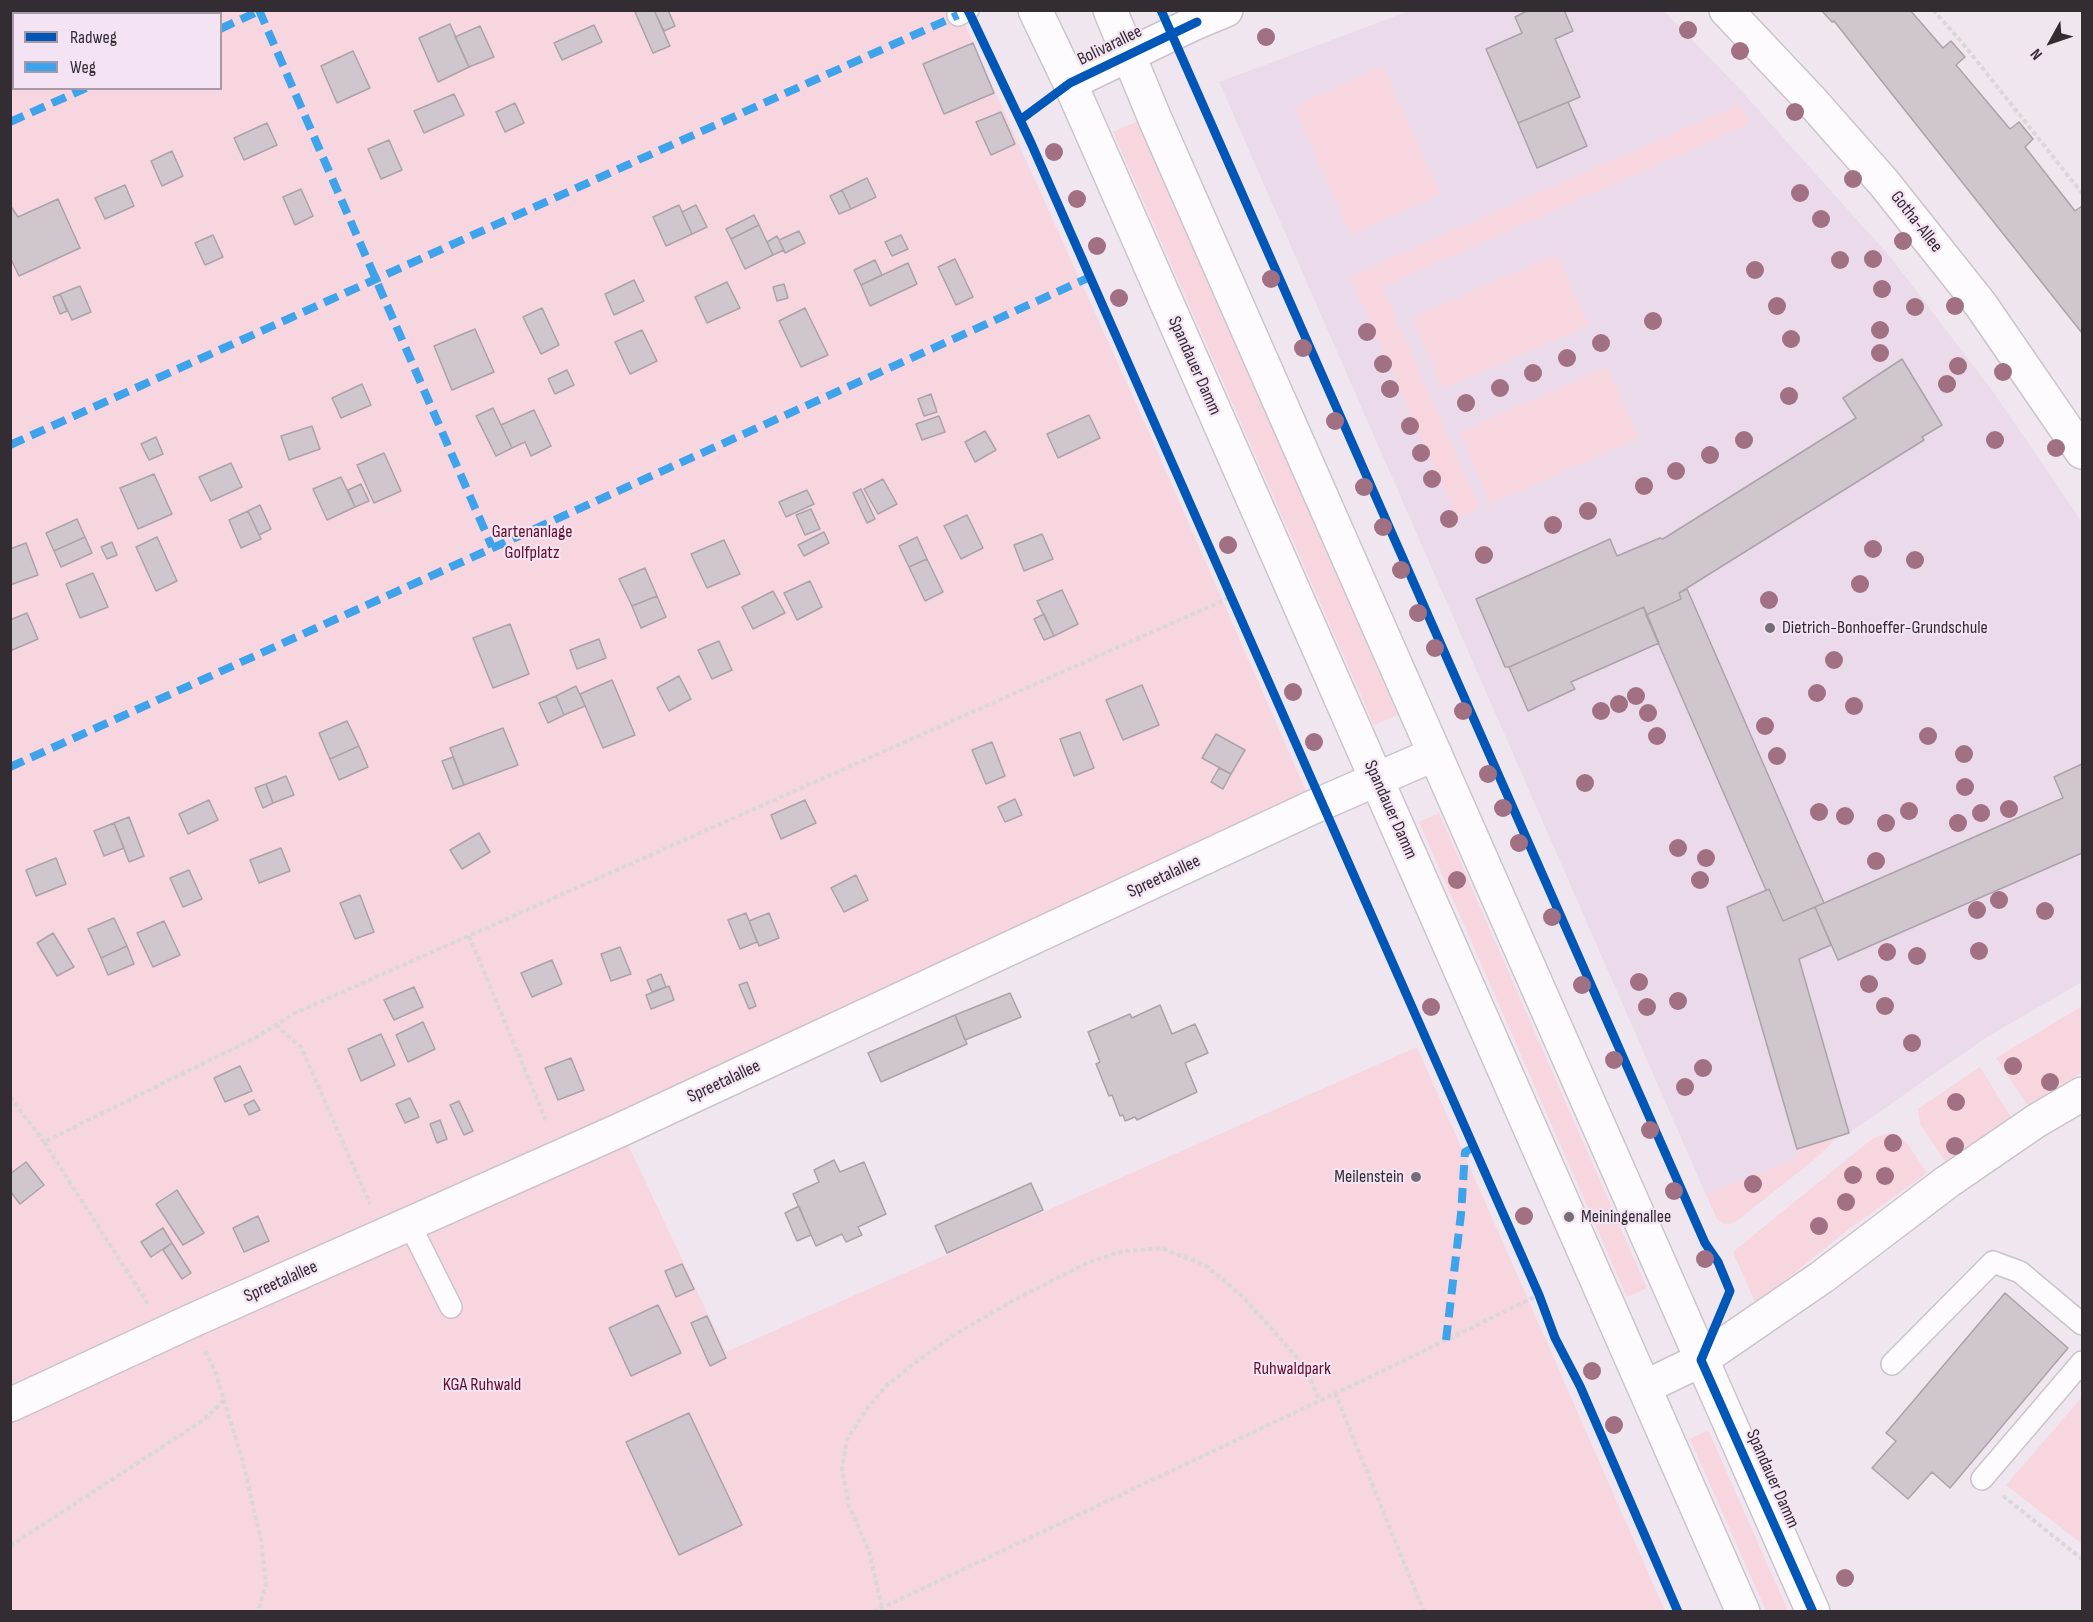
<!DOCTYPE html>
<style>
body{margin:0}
#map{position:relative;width:2093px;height:1622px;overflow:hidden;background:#f0e6f0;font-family:"Sofia Sans Condensed",sans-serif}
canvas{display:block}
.frame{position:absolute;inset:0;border:12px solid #332d33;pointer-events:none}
.legend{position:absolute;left:12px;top:12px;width:210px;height:78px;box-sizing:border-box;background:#f3e3f3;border:2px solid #a69aa6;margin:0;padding:8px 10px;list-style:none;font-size:18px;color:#332d33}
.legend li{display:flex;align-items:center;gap:12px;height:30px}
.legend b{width:30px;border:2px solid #a69aa6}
.north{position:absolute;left:2021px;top:12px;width:60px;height:60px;-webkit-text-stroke:4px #f3e3f3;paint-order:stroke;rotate:230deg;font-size:16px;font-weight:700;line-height:24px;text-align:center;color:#332d33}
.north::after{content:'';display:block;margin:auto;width:21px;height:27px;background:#332d33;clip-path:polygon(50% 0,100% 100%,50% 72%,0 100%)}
</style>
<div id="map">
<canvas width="2093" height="1622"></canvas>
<div class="frame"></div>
<ul class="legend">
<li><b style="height:8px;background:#0057b8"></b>Radweg</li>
<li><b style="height:8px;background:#3ea3eb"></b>Weg</li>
</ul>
<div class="north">N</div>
</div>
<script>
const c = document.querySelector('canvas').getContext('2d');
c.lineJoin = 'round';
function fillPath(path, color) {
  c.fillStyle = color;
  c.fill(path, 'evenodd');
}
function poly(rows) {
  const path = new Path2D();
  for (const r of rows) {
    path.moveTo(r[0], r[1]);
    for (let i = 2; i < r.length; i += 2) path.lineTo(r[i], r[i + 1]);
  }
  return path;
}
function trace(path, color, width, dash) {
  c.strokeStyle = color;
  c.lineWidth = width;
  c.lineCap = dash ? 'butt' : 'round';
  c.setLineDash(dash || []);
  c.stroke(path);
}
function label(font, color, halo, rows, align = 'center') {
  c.font = font + ' "Sofia Sans Condensed",sans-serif';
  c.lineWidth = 4.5;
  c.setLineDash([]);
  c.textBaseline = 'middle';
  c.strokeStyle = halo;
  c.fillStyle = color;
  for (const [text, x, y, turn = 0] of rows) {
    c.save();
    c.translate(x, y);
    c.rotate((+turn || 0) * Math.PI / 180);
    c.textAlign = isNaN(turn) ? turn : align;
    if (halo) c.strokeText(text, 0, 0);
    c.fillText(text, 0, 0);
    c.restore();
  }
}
fillPath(poly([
 [1663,10,1737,86,1892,259,1994,393,2082,522,2082,982,1987,1037,1849,1133,1797,1149,1800,1157,1706,1195,1219,82,1409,11]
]), '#eadaea');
fillPath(poly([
 [11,11,954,11,962,26,965,25,1146,426,1313,807,621,1130,726,1352,1417,1047,1665,1611,11,1612],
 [14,14,220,14,220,88,14,88],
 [1383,66,1441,194,1351,235,1293,107],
 [1740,104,1749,124,1382,287,1480,508,1457,519,1350,276],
 [1138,121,1398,715,1374,725,1113,132],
 [1557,254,1589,325,1443,389,1412,317],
 [1607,367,1639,438,1491,504,1459,432],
 [1439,813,1647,1288,1627,1297,1419,822],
 [2082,1006,2082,1072,2028,1106,1996,1058],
 [1980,1067,2011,1117,1945,1161,1920,1124,1918,1109],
 [1892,1133,1898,1135,1907,1143,1927,1173,1845,1232,1756,1304,1734,1255,1734,1251,1872,1139,1884,1134],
 [1840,1135,1815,1159,1738,1220,1730,1224,1724,1224,1717,1219,1706,1195,1799,1157,1797,1149],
 [2082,1397,2082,1544,2006,1485],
 [1708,1430,1788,1611,1766,1611,1690,1439]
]), '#f7d6df');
const building = poly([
 [639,10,654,10,670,46,653,53,635,12,639,10],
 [654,10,668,10,675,26,664,31,654,10],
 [1529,10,1564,10,1573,31,1555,39,1580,97,1518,123,1486,49,1522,33,1515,17,1529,10],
 [1821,10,1910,10,1943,48,1951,41,1965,57,1956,65,2010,129,2019,122,2033,139,2025,147,2075,211,2082,206,2082,333,1834,21,1832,22,1821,10],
 [450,24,469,67,438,82,419,38,450,24],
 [594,25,602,42,562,60,554,43,594,25],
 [480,26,494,57,469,67,455,37,480,26],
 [973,43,994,93,944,114,923,64,973,43],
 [353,51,370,88,337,103,321,66,353,51],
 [454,94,464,115,424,133,414,111,454,94],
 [1568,102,1587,146,1537,168,1518,123,1568,102],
 [515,103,524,123,505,132,496,112,515,103],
 [1001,112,1015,144,991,155,976,122,1001,112],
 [267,123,277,145,244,160,234,138,267,123],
 [389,140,402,170,381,179,368,149,389,140],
 [172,151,183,176,162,186,151,161,172,151],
 [867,178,876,197,851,209,842,190,867,178],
 [125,185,134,206,105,219,95,198,125,185],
 [301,189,313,216,295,225,283,197,301,189],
 [842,190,851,209,839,214,830,196,842,190],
 [58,199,80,248,19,276,10,257,10,205,18,217,58,199],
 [679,205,692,234,666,246,653,217,679,205],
 [696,205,707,227,692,234,682,212,696,205],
 [754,215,759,225,731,239,726,229,754,215],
 [759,225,773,255,745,269,731,239,759,225],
 [799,231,805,243,785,253,779,240,799,231],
 [213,235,223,257,205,265,195,243,213,235],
 [901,235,908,249,892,256,885,242,901,235],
 [777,236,784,250,773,255,767,242,777,236],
 [955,259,973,297,956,305,938,267,955,259],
 [875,260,882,275,861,285,854,270,875,260],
 [908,263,917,284,870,306,861,285,908,263],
 [634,280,644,301,614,315,605,294,634,280],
 [727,282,740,308,707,323,695,297,727,282],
 [784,284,788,298,777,301,773,287,784,284],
 [80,286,91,312,72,320,60,294,80,286],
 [60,294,67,311,60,314,53,297,60,294],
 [542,308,559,345,541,354,523,317,542,308],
 [805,308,828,355,801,367,779,321,805,308],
 [475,329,494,372,452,390,434,346,475,329],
 [642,330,657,361,630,374,615,342,642,330],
 [1902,359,1942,425,1922,437,1924,440,1679,593,1681,599,1646,615,1644,607,1509,667,1505,667,1476,599,1610,539,1617,556,1660,538,1663,539,1856,418,1843,398,1902,359],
 [567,370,574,385,555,394,548,379,567,370],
 [362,384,371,405,341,418,332,398,362,384],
 [931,394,937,412,924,416,918,399,931,394],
 [493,408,512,448,496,456,476,416,493,408],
 [534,410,551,446,531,456,525,442,512,448,501,425,534,410],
 [1089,415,1100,438,1058,458,1047,434,1089,415],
 [939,416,945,432,922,440,916,424,939,416],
 [312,426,320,449,289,460,281,436,312,426],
 [985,431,996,450,975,462,965,442,985,431],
 [156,437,163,454,149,460,141,444,156,437],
 [384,453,401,491,374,503,357,465,384,453],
 [231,463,242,487,211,501,199,477,231,463],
 [154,474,172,514,138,529,120,488,154,474],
 [341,477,355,507,327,520,313,489,341,477],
 [883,479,897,504,878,514,864,489,883,479],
 [361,484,369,501,355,507,348,490,361,484],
 [861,489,875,519,867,523,853,493,861,489],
 [807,490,814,504,786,517,779,502,807,490],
 [260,505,271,529,259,535,248,511,260,505],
 [811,509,820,529,805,535,796,515,811,509],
 [248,511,261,539,241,548,229,520,248,511],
 [967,515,983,548,961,559,944,526,967,515],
 [77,519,85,537,54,551,46,533,77,519],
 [824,532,829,543,804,556,798,545,824,532],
 [1042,534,1053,559,1024,571,1014,545,1042,534],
 [85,537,92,553,61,567,54,551,85,537],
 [157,537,177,581,156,591,136,547,157,537],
 [917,537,927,559,909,567,899,546,917,537],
 [724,540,740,574,707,588,691,554,724,540],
 [112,542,117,555,107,559,101,547,112,542],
 [26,543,38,575,10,585,10,549,26,543],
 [927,559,943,592,925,601,909,567,927,559],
 [645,568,657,596,632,606,619,579,645,568],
 [93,573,108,607,80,618,66,584,93,573],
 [810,581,822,607,797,620,784,593,810,581],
 [1687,589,1824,903,1783,921,1769,889,1766,890,1646,615,1681,599,1679,593,1687,589],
 [1062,590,1078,624,1054,636,1037,601,1062,590],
 [773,591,785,613,753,629,742,607,773,591],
 [657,596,666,617,641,628,632,606,657,596],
 [1644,607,1659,643,1571,682,1575,689,1528,711,1509,667,1644,607],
 [27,613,38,639,10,651,10,620,27,613],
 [1044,614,1054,636,1044,640,1034,619,1044,614],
 [510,624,529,674,493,688,473,638,510,624],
 [599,639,606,658,577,669,570,650,599,639],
 [719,641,732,670,712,679,698,650,719,641],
 [679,676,691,699,669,711,657,688,679,676],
 [612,680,635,735,603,748,580,694,612,680],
 [1142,685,1159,725,1123,740,1106,700,1142,685],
 [576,686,585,706,564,715,556,696,576,686],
 [556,696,564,715,548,723,539,703,556,696],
 [347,721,359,746,330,759,319,733,347,721],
 [503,728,518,765,464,785,450,748,503,728],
 [1080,732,1094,768,1074,776,1060,739,1080,732],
 [1216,734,1245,750,1231,774,1202,758,1216,734],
 [992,742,1005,776,986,784,972,750,992,742],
 [359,746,368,767,339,780,330,759,359,746],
 [453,757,464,785,453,789,442,761,453,757],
 [2082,764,2082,853,1838,960,1815,907,2063,798,2054,777,2082,764],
 [1219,768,1231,774,1223,789,1211,782,1219,768],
 [286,776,294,795,273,803,266,784,286,776],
 [266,784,273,803,263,808,255,788,266,784],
 [1015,799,1022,815,1005,822,998,807,1015,799],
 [209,800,218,820,188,834,179,814,209,800],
 [805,800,816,823,781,839,771,815,805,800],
 [129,817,144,856,129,862,114,823,129,817],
 [114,823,124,848,104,856,94,831,114,823],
 [479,833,490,852,462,869,450,850,479,833],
 [281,848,290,871,259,883,250,860,281,848],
 [56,858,66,884,36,896,26,870,56,858],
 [189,870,202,899,183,907,170,878,189,870],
 [856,875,868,900,844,912,831,888,856,875],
 [1769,889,1783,921,1815,907,1831,945,1799,959,1849,1133,1797,1149,1727,907,1769,889],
 [360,895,374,932,355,939,340,903,360,895],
 [746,913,757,942,740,949,728,920,746,913],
 [769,913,779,938,759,946,749,921,769,913],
 [114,918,127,946,101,958,88,929,114,918],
 [164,921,180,955,153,967,137,933,164,921],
 [53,933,74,967,57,976,37,943,53,933],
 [127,946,134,964,108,975,101,958,127,946],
 [620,947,631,974,611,981,601,954,620,947],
 [552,960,562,984,532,997,521,973,552,960],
 [661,974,666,987,652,992,647,980,661,974],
 [747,982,756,1006,749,1009,739,985,747,982],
 [669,986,674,1000,651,1009,646,995,669,986],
 [414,987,423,1007,394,1020,384,1000,414,987],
 [1010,993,1021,1017,965,1040,955,1015,1010,993],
 [1160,1005,1172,1034,1195,1024,1208,1053,1185,1063,1197,1092,1137,1120,1135,1117,1125,1121,1123,1115,1120,1116,1112,1095,1109,1096,1096,1064,1100,1062,1088,1032,1130,1014,1132,1018,1160,1005],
 [955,1015,967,1044,881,1082,868,1053,955,1015],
 [423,1022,435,1049,408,1062,396,1035,423,1022],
 [381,1034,395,1065,361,1081,348,1049,381,1034],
 [571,1058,584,1090,558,1100,545,1068,571,1058],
 [240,1066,252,1091,225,1102,214,1078,240,1066],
 [410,1098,419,1117,405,1123,396,1104,410,1098],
 [254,1100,260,1110,249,1115,244,1105,254,1100],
 [459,1101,473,1131,464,1135,450,1105,459,1101],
 [440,1120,447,1139,437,1143,430,1124,440,1120],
 [834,1160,840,1172,864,1162,886,1214,858,1227,862,1235,846,1242,842,1234,816,1246,793,1194,819,1182,814,1170,834,1160],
 [26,1162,44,1185,20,1204,10,1191,10,1174,26,1162],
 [1031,1183,1043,1210,947,1253,935,1226,1031,1183],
 [177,1190,204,1233,183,1245,156,1204,177,1190],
 [799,1206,811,1235,797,1241,785,1213,799,1206],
 [258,1216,269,1241,244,1252,233,1228,258,1216],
 [163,1228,172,1243,151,1257,141,1242,163,1228],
 [172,1243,191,1273,182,1279,163,1250,172,1243],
 [682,1264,694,1289,676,1297,665,1271,682,1264],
 [2005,1293,2068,1348,1950,1488,1932,1472,1908,1499,1872,1468,1896,1441,1886,1433,2005,1293],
 [658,1305,681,1353,631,1376,609,1328,658,1305],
 [707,1316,726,1358,710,1366,691,1323,707,1316],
 [689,1413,742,1525,679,1555,626,1442,689,1413]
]);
fillPath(building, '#cfc7cd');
trace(building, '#aba3a9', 1.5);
const service = poly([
 [958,15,968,10],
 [409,1223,451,1307],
 [1892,1364,1993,1262,2020,1272,2082,1324],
 [1982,1479,2082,1362]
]);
const minor = poly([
 [1726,10,1809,98,1884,183,1981,305,2082,452],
 [1645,1387,1701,1360,1822,1277,1947,1182,2036,1121,2082,1094],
 [10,1405,189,1322,620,1130,1313,807,1435,754]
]);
const tertiary = poly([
 [1070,83,1197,22,1226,10]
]);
const secondary = poly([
 [1035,10,1070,83,1743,1612],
 [1110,10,1155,119,1813,1612]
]);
trace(service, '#cbc4cb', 24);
trace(minor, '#cbc4cb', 36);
trace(tertiary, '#cbc4cb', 36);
trace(secondary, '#cbc4cb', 36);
trace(poly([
 [1933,10,1960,40,2082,193],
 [469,936,547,1123],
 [276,1025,301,1047,370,1204],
 [10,1097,44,1142],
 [148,1304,44,1142,255,1038,295,1013,1231,597],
 [205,1351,215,1371,243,1462,261,1540,266,1583,258,1612],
 [1335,1393,1424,1612],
 [2003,1496,2082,1559],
 [10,1546,205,1419,224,1400],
 [882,1607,869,1551,849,1506,842,1468,847,1439,868,1407,886,1386,920,1359,962,1330,1018,1298,1087,1263,1120,1252,1161,1248,1205,1265,1242,1296,1304,1365,1319,1399],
 [873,1612,1372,1376,1539,1295]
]), '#d9d7d9', 4, [4.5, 3]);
trace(service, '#fdfbfd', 21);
trace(minor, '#fdfbfd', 33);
trace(tertiary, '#fdfbfd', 33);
trace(secondary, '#fdfbfd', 33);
trace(poly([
 [259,10,492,547],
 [220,29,261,10],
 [10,122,86,88],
 [10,445,958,15],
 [10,767,1090,277],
 [1446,1340,1461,1214,1465,1152,1474,1147]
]), '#3ea3eb', 8, [15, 8]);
trace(poly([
 [968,10,1031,143,1539,1295,1555,1338,1580,1386,1678,1612],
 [1161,10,1705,1243,1718,1262,1730,1291,1701,1360,1813,1612],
 [1020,120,1070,83,1197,22]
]), '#0057b8', 9);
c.fillStyle = '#a27083';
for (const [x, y] of [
 [1688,30],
 [1266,37],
 [1740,51],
 [1795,112],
 [1054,152],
 [1853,179],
 [1800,193],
 [1077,199],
 [1821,219],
 [1903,241],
 [1097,246],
 [1873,259],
 [1840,260],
 [1755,270],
 [1271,279],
 [1882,289],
 [1119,298],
 [1777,306],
 [1955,306],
 [1915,307],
 [1653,321],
 [1880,330],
 [1367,332],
 [1791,339],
 [1601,343],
 [1303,348],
 [1880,353],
 [1567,358],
 [1383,364],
 [1958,366],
 [2003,372],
 [1533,373],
 [1947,384],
 [1500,388],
 [1390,389],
 [1789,396],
 [1466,403],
 [1335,421],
 [1410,426],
 [1744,440],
 [1995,440],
 [2056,448],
 [1421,453],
 [1710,455],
 [1676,471],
 [1432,479],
 [1644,486],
 [1364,487],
 [1588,511],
 [1449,519],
 [1553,525],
 [1383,527],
 [1228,545],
 [1873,549],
 [1484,555],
 [1915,560],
 [1401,570],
 [1860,584],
 [1769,600],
 [1418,613],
 [1435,648],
 [1834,660],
 [1293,692],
 [1817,693],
 [1636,696],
 [1619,704],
 [1854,706],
 [1463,711],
 [1601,711],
 [1648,713],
 [1765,726],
 [1657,736],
 [1928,736],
 [1314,742],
 [1964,754],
 [1777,756],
 [1488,774],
 [1585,783],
 [1965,787],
 [1503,808],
 [2009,809],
 [1909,811],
 [1819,812],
 [1981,813],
 [1845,816],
 [1886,823],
 [1958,823],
 [1519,843],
 [1678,848],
 [1706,858],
 [1876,861],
 [1457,880],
 [1700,880],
 [1999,900],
 [1977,910],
 [2045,911],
 [1552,917],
 [1979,951],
 [1887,952],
 [1917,956],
 [1639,982],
 [1869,984],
 [1582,985],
 [1678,1001],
 [1885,1006],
 [1431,1007],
 [1647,1007],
 [1912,1043],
 [1614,1060],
 [2013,1066],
 [1703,1068],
 [2050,1082],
 [1685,1087],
 [1956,1102],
 [1650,1130],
 [1893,1143],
 [1955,1146],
 [1853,1175],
 [1885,1176],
 [1753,1184],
 [1674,1191],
 [1846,1202],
 [1524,1216],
 [1819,1226],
 [1705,1259],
 [1592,1371],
 [1614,1425],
 [1845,1578]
]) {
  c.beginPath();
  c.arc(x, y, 9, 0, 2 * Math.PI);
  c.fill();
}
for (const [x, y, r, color] of [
 [1770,628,6,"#756e75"],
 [1416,1177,6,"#756e75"],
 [1569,1217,6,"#756e75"]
]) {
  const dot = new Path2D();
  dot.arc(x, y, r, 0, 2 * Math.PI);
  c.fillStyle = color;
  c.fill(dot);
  trace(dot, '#f3e3f3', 2);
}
label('18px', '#332d33', '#f3e3f3', [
 ["Bolivarallee",1110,46,-26],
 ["Gotha-Allee",1916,222,52],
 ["Spandauer Damm",1194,366,66],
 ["Spandauer Damm",1390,810,66],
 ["Spreetalallee",1164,877,-25],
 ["Spreetalallee",724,1082,-25],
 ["Spreetalallee",281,1282,-24],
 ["Spandauer Damm",1772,1479,66]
]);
label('18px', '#620f2a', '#f3e3f3', [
 ["Gartenanlage",532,532],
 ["Golfplatz",532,553],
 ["Ruhwaldpark",1292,1369],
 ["KGA Ruhwald",482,1385]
]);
label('18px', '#332d33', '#f3e3f3', [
 ["Dietrich-Bonhoeffer-Grundschule",1782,628],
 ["Meilenstein",1404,1177,"right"],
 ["Meiningenallee",1581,1217]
], 'left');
</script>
